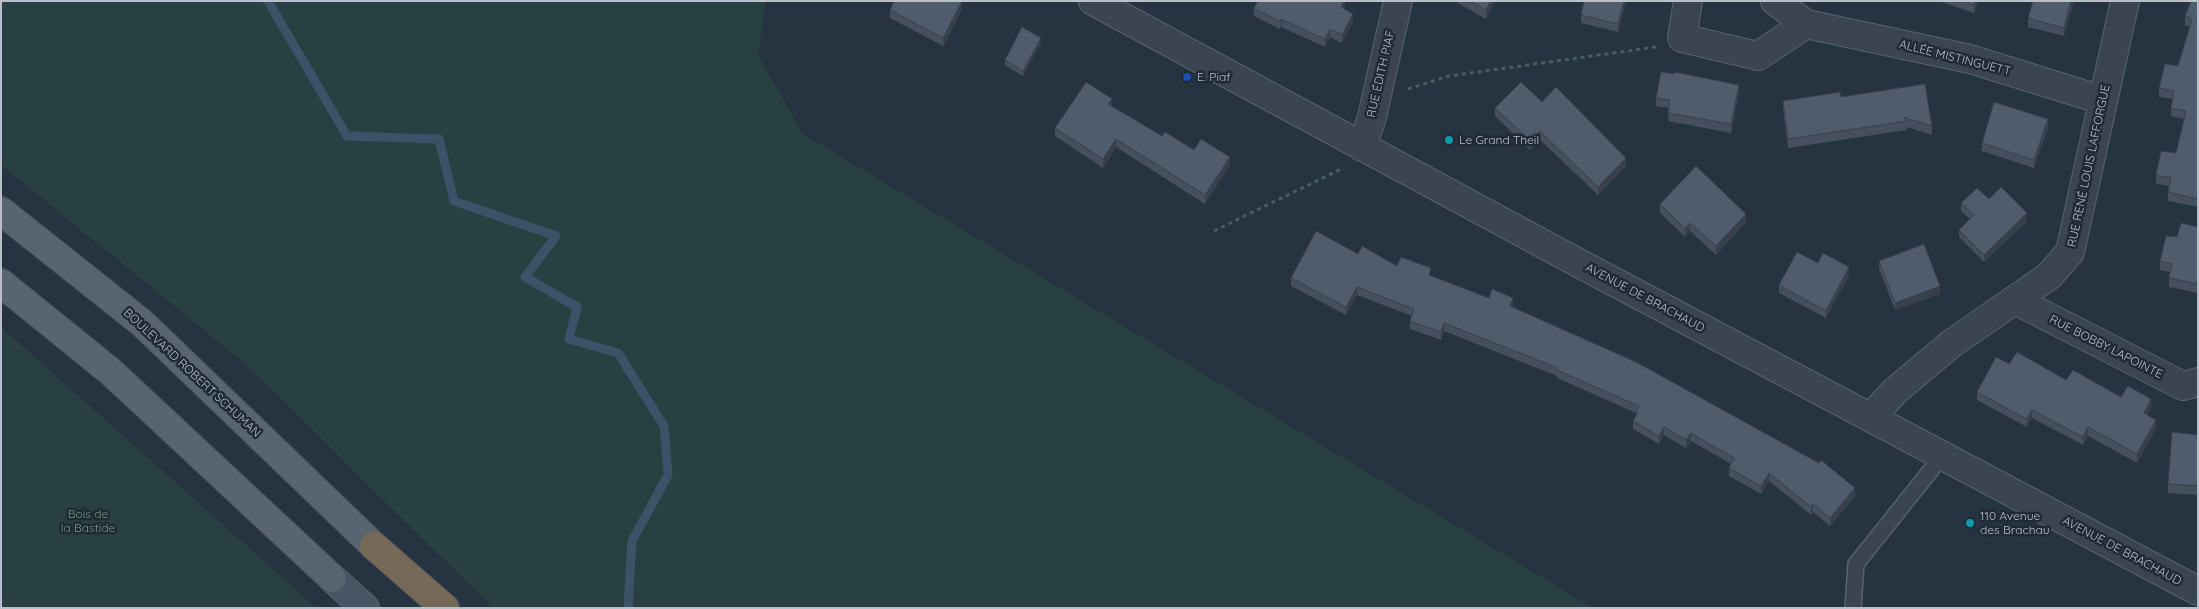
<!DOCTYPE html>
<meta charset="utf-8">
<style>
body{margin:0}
#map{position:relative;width:2199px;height:609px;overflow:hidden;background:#263341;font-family:Quicksand,sans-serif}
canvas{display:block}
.frame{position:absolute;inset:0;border:2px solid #b7c0cb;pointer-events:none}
</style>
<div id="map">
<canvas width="2199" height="609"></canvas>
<div class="frame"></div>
</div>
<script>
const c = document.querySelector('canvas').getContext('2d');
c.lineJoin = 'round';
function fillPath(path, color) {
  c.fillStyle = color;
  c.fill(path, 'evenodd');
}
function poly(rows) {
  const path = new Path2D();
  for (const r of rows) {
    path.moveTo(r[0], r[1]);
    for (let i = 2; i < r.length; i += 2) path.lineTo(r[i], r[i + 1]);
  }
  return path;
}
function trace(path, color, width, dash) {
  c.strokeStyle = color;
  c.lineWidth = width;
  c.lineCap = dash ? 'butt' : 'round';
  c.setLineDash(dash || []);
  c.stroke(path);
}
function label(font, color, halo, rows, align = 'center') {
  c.font = font + ' Quicksand,sans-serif';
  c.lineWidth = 5;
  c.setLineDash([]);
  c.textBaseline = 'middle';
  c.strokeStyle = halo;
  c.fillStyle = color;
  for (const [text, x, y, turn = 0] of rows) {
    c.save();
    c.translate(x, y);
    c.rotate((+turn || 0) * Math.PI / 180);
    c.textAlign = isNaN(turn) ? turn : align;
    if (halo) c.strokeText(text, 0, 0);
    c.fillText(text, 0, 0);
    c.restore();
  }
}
fillPath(poly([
 [1,1,766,1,758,55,803,134,1593,608,493,608,243,362,1,165],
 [1,327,317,608,1,608]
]), '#284042');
trace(poly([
 [268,1,347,136,439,139,454,201,556,236,525,277,577,307,569,339,618,353,664,426,668,475,632,541,628,608]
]), '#3c5269', 9);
const lane = poly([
 [1853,608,1856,564,1943,455]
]);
const street = poly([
 [1093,1,1573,260,2198,591],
 [1688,1,1682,38,1758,56,1806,24],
 [1775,1,1806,24,1970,59,2102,100],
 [1362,147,1372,117,1398,1],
 [2015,300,2183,386,2198,382],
 [1871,417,1895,391,1951,344,2049,276,2070,252,2125,1]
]);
const secondary = poly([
 [332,578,365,608]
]);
const primary = poly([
 [1,211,142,323,374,546],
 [1,283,111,372,332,578]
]);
const highway = poly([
 [374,546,445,608]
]);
trace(lane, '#58636e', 18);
trace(street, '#58636e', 30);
trace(secondary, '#58636e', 30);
trace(primary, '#444e5a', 30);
trace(highway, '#45505b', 30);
trace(poly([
 [1408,89,1449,76,1656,47],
 [1214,231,1343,168]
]), '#475d5f', 3, [4, 4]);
trace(lane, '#3b4551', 15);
trace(street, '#3b4551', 28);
trace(secondary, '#495464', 28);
trace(primary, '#596471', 28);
trace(highway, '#776958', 28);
fillPath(poly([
 [1345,1,1345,7,1344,9,1353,21,1342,43,1330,37,1325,47,1281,27,1280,29,1254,16,1254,8],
 [1454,1,1495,1,1486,19],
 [1584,1,1626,1,1618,32,1581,23,1581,15],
 [1938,1,1978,1,1974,13],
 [2074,1,2064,36,2028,27,2028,18],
 [2198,1,2198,207,2168,201,2168,192,2169,186,2156,184,2156,175,2176,153,2184,119,2171,116,2171,108,2173,99,2159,97,2159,88,2178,66,2190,27,2185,25,2185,16],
 [962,9,943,46,890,18,890,10],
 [1041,43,1023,76,1005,65,1005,60],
 [1925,84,1932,126,1932,135,1907,127,1907,130,1788,148,1783,109,1783,101,1841,97],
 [1739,93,1731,133,1668,121,1669,108,1656,106,1656,98],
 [1542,102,1626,166,1598,195,1540,140,1530,150,1495,116,1495,108],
 [1112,106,1162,136,1230,165,1205,204,1116,147,1103,168,1055,136,1055,128],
 [2048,128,2034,168,1982,151,1982,143],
 [1989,199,2027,221,1984,262,1959,237,1959,230,1970,219,1961,211,1961,203],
 [1660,204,1746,222,1716,255,1690,231,1685,237,1660,213],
 [2198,227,2198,293,2169,287,2169,278,2170,272,2160,270,2160,261,2177,237],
 [1358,254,1431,276,1489,298,1513,306,1513,307,1855,496,1830,526,1813,512,1811,515,1769,481,1761,494,1729,476,1729,468,1731,464,1691,441,1686,448,1664,435,1659,444,1633,429,1633,421,1636,416,1636,413,1557,378,1557,376,1444,331,1441,340,1410,329,1410,321,1412,316,1357,295,1346,315,1291,286,1291,278],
 [1879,261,1940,294,1895,310,1879,269],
 [1818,263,1849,275,1826,318,1779,293,1779,285],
 [2009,364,2066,380,2151,408,2147,415,2156,428,2137,463,2088,436,2083,445,2032,418,2027,427,1977,400,1977,392],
 [2198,435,2198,495,2168,493,2168,484]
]), '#454f5d');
fillPath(poly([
 [962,1,962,9,943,46,943,38],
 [1344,1,1345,1,1345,7,1341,15,1341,7],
 [1491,1,1495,1,1486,19,1486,10],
 [1624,1,1626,1,1618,32,1618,24],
 [1975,1,1978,1,1974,13,1974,5],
 [2071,1,2074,1,2064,36,2064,28],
 [1353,14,1353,21,1342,43,1342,35],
 [1281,19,1281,27,1280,29,1280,21],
 [1330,29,1330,37,1325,47,1325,39],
 [1041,38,1041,43,1023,76,1023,71],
 [1739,85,1739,93,1731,133,1731,124],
 [1112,99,1112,107,1108,104],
 [2048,119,2048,128,2034,168,2034,160],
 [1540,131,1540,140,1530,150,1530,141],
 [1116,139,1116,147,1103,168,1103,159],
 [1230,157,1230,165,1205,204,1205,195],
 [1626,158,1626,166,1598,195,1598,187],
 [2027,213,2027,221,1984,262,1984,255],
 [1746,214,1746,222,1716,255,1716,246],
 [1690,223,1690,231,1685,237,1685,229],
 [1849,267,1849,275,1826,318,1826,311],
 [1940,286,1940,294,1895,310,1895,303],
 [1357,287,1357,295,1346,315,1346,307],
 [1513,298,1513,306,1510,314,1510,306],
 [1444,323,1444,331,1441,340,1441,332],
 [2151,399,2151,408,2144,421,2144,413],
 [2032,410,2032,418,2027,427,2027,419],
 [2156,420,2156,428,2137,463,2137,454],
 [1664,427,1664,435,1659,444,1659,436],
 [2088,427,2088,436,2083,445,2083,437],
 [1691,433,1691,441,1686,448,1686,440],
 [1769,473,1769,481,1761,494,1761,486],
 [1855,488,1855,496,1830,526,1830,518],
 [1813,504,1813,512,1811,515,1811,507]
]), '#38404c');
const building = poly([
 [894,1,962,1,943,38,890,10,894,1],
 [1258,1,1344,1,1341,7,1353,14,1342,35,1330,29,1325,39,1281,19,1280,21,1254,8,1258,1],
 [1470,1,1491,1,1486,10,1470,1],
 [1584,1,1624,1,1618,24,1581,15,1584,1],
 [1964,1,1975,1,1974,5,1964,1],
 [2033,1,2071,1,2064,28,2028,18,2033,1],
 [2191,1,2198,1,2198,199,2168,192,2171,178,2156,175,2161,151,2176,153,2186,111,2171,108,2174,91,2159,88,2165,64,2178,66,2192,19,2185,16,2191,1],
 [1022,27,1041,38,1023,71,1005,60,1022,27],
 [1661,72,1675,74,1675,72,1739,85,1731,124,1668,113,1670,100,1656,98,1661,72],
 [1086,82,1112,99,1108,104,1162,136,1165,132,1194,150,1201,139,1230,157,1205,195,1116,139,1103,159,1055,128,1086,82],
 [1521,82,1542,102,1556,87,1626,158,1598,187,1540,131,1530,141,1495,108,1521,82],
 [1925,84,1932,126,1903,117,1907,121,1788,139,1783,101,1840,92,1841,97,1925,84],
 [1994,102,2048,119,2034,160,1982,143,1994,102],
 [1696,166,1746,214,1716,246,1690,223,1685,229,1660,204,1696,166],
 [2001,187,2027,213,1984,255,1959,230,1974,215,1961,203,1977,188,1989,199,2001,187],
 [2181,223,2198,227,2198,284,2169,278,2172,264,2160,261,2166,236,2177,237,2181,223],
 [1316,231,1358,254,1362,246,1397,266,1401,257,1431,268,1429,275,1489,298,1492,289,1513,298,1510,306,1636,362,1819,463,1821,460,1855,488,1830,518,1813,504,1811,507,1769,473,1761,486,1729,468,1734,458,1691,433,1686,440,1664,427,1659,436,1633,421,1638,412,1636,411,1639,406,1557,370,1558,368,1444,323,1441,332,1410,321,1414,309,1357,287,1346,307,1291,278,1316,231],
 [1924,244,1940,286,1895,303,1879,261,1924,244],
 [1797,252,1818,263,1823,253,1849,267,1826,311,1779,285,1797,252],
 [2017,352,2066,380,2073,370,2121,397,2128,386,2151,399,2144,413,2156,420,2137,454,2088,427,2083,437,2032,410,2027,419,1977,392,1996,357,2009,364,2017,352],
 [2172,432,2198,435,2198,486,2168,484,2172,432]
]);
fillPath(building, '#505c6c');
trace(building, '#38404c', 1);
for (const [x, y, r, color] of [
 [1187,77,5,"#1a4fb4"],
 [1449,140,5,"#0f9aa8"],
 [1970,523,5,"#0f9aa8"]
]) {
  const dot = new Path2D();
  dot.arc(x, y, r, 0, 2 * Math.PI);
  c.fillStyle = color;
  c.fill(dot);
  trace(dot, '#1f2a36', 2);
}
label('12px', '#b7c0cb', '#1f2a36', [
 ["ALLÉE MISTINGUETT",1955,58,14],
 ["RUE ÉDITH PIAF",1381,74,-77],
 ["RUE RENÉ LOUIS LAFFORGUE",2089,166,-78],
 ["AVENUE DE BRACHAUD",1645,298,28],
 ["RUE BOBBY LAPOINTE",2106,347,27],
 ["BOULEVARD ROBERT SCHUMAN",192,373,43],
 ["AVENUE DE BRACHAUD",2122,551,28]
]);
label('12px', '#b7c0cb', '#1f2a36', [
 ["E. Piaf",1197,77],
 ["Le Grand Theil",1459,140],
 ["110 Avenue",1980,516],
 ["des Brachau",1980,530]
], 'left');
label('12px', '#6f9b77', '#1f2a36', [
 ["Bois de",88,514],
 ["la Bastide",88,528]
]);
</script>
